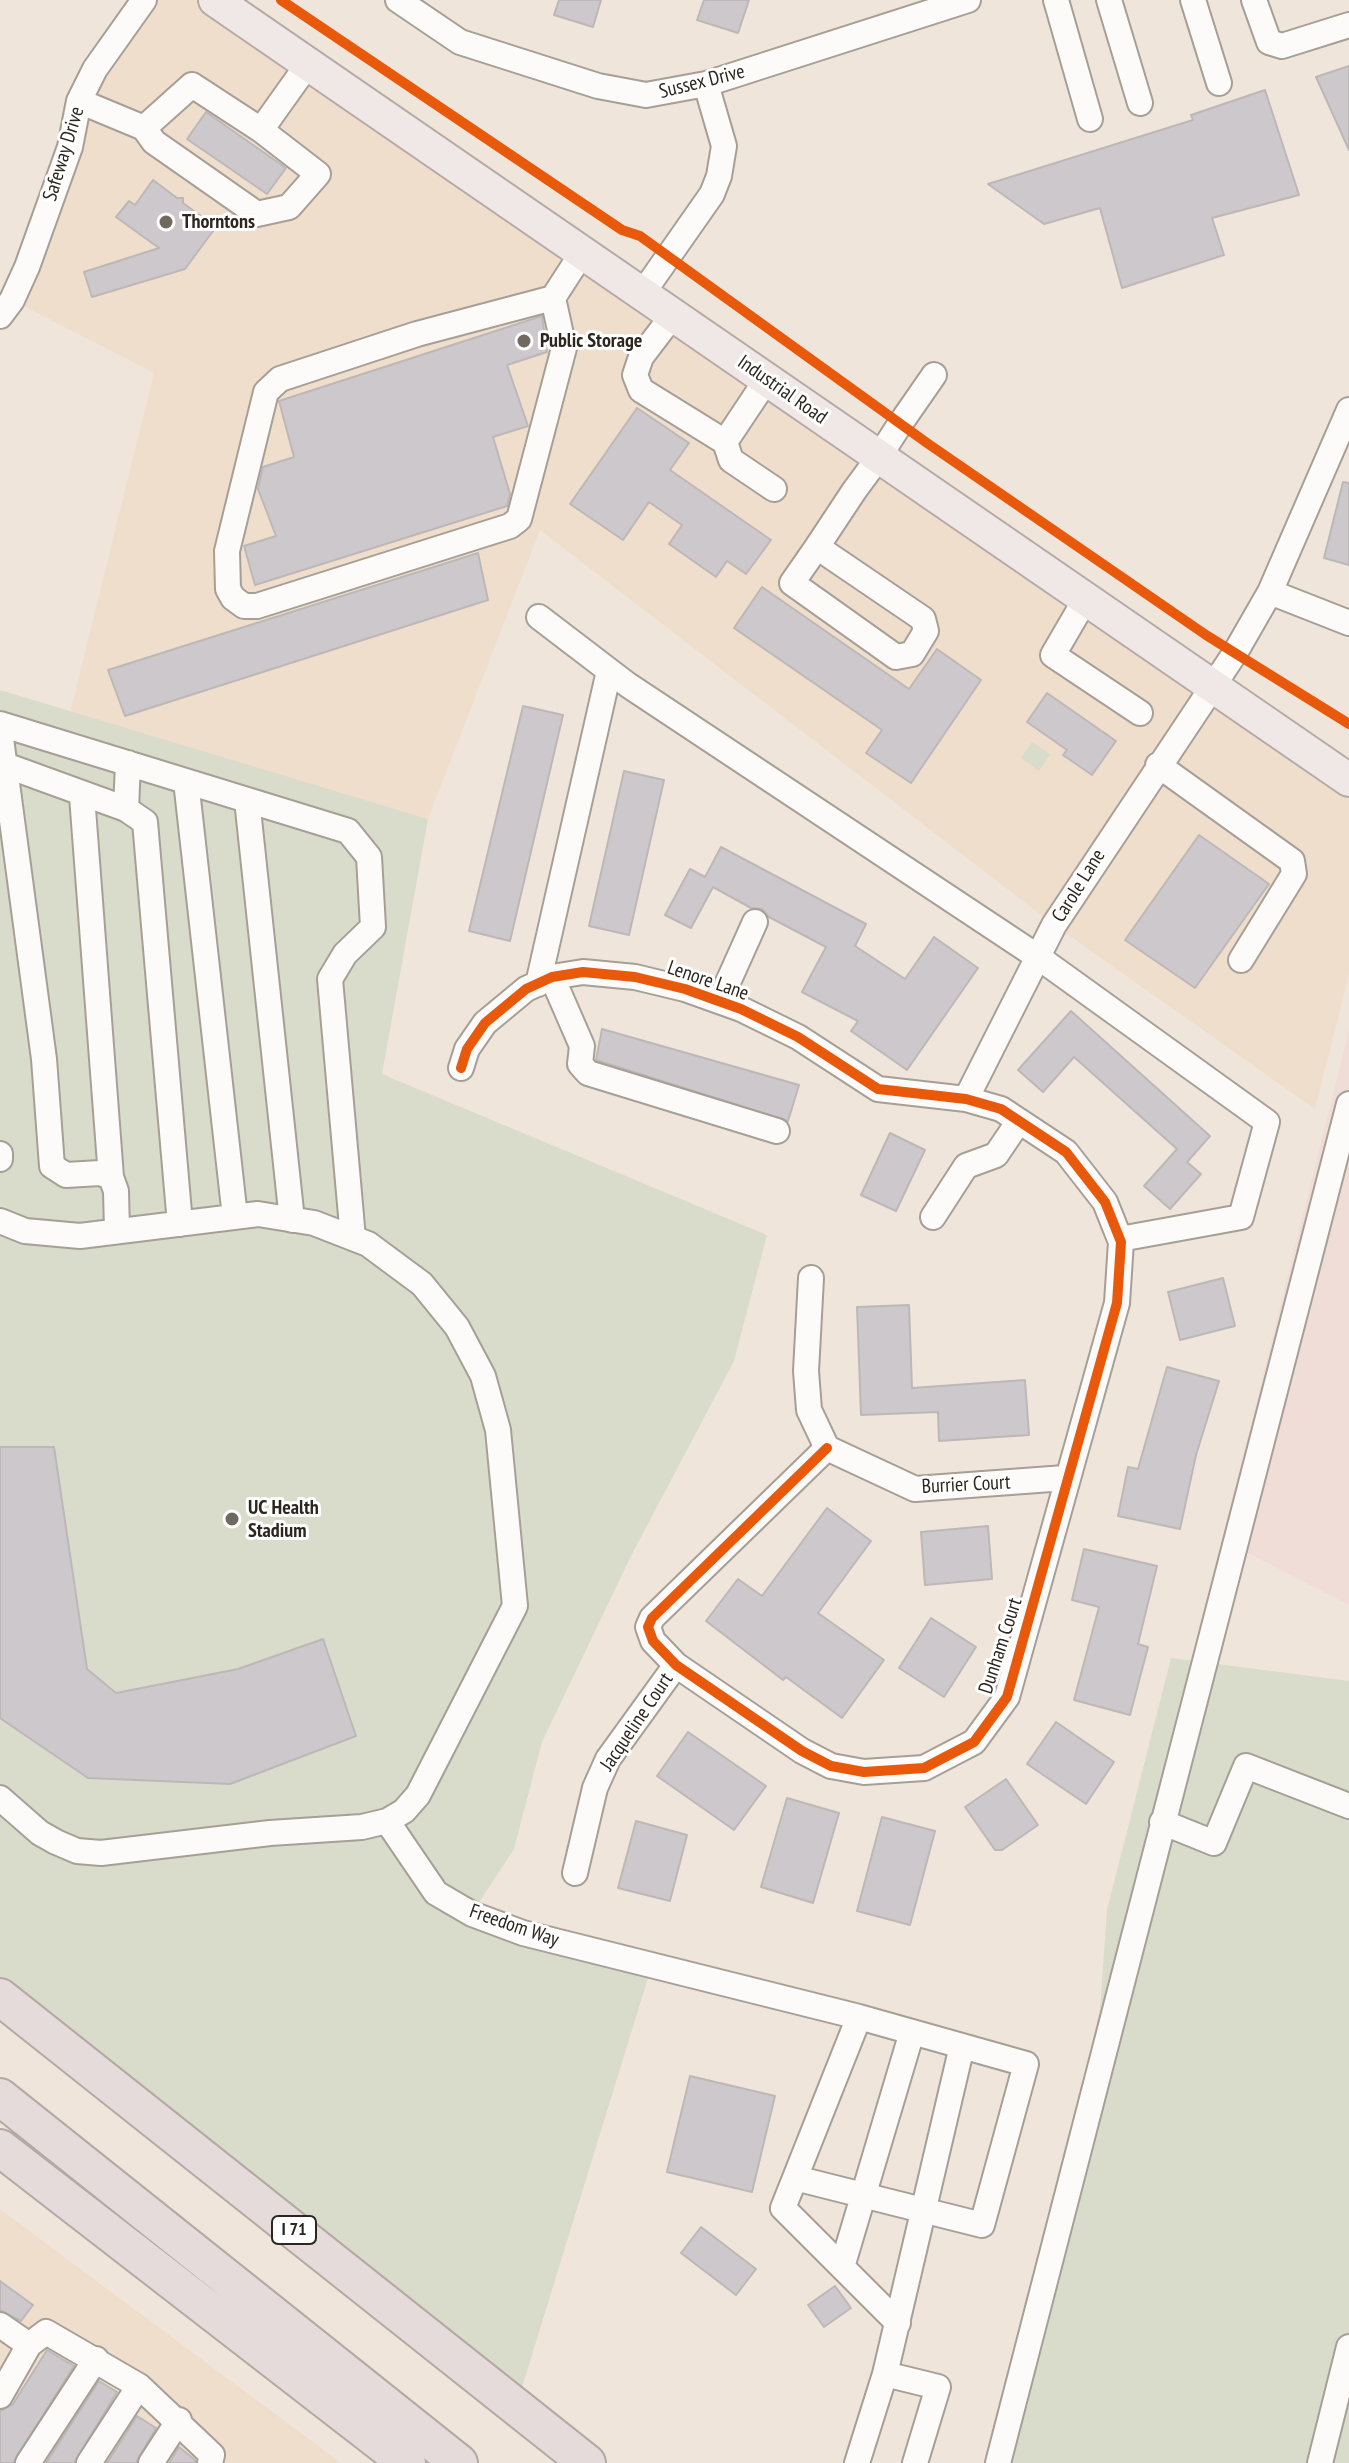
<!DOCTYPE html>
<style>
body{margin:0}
canvas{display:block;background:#efe5da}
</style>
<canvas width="1349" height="2463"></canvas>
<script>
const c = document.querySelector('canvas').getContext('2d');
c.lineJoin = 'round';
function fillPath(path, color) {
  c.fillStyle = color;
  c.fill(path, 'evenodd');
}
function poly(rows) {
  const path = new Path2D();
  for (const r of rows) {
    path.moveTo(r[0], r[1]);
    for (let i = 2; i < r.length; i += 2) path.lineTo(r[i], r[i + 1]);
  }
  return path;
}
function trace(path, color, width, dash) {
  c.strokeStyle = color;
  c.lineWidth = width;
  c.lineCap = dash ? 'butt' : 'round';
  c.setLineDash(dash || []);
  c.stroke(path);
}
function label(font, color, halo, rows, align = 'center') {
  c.font = font + ' "PT Sans Narrow",sans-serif';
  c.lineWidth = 6;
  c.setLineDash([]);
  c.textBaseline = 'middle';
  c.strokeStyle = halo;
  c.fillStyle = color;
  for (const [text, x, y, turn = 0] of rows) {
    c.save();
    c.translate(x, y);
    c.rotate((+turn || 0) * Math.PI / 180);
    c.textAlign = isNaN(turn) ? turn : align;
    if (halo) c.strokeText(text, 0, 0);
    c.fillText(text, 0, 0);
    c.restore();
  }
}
fillPath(poly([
 [144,0,215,0,1349,780,1349,974,1315,1109,1054,925,540,530,428,819,70,713,154,373,12,300,75,115],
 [0,2209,341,2463,0,2463]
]), '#f0decc');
fillPath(poly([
 [1349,1030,1349,1605,1222,1540]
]), '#f1ddd8');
fillPath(poly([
 [0,690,428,819,382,1074,767,1235,734,1361,631,1556,542,1742,514,1849,472,1913,652,1965,516,2407,0,1997],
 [1032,742,1050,754,1039,771,1021,758],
 [1171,1658,1349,1681,1349,2463,998,2463,1100,2009,1107,1910]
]), '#dadccb');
const building = poly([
 [559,0,601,0,593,27,554,15,559,0],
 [704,0,749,0,738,33,697,20,704,0],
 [1349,66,1349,150,1316,77,1349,66],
 [1265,90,1299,195,1212,218,1224,255,1122,288,1100,208,1044,224,988,184,1193,120,1191,115,1265,90],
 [206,112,286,168,267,194,187,139,206,112],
 [153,180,177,198,183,198,183,203,216,227,185,269,92,297,84,272,159,248,116,217,129,201,135,205,153,180],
 [542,316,547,352,507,365,528,426,493,437,510,494,507,506,255,585,244,546,276,536,258,489,263,467,294,457,279,401,542,316],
 [637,408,689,443,670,470,771,540,746,574,727,561,716,577,669,544,682,525,649,502,623,540,570,504,637,408],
 [1343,482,1349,483,1349,565,1324,558,1343,482],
 [478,553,488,600,125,716,108,670,478,553],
 [762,587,909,689,937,649,981,680,911,783,866,753,882,730,734,628,762,587],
 [1047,693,1116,741,1092,775,1063,755,1067,750,1027,722,1047,693],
 [523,706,563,715,510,941,469,931,523,706],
 [624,771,664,780,629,935,589,926,624,771],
 [1199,835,1269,884,1195,988,1125,940,1199,835],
 [721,847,866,924,855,946,905,979,934,937,978,968,907,1070,851,1031,858,1021,802,992,826,947,769,917,762,909,751,908,713,887,691,928,665,915,690,869,705,877,721,847],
 [1071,1011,1210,1136,1187,1162,1201,1174,1170,1209,1144,1186,1177,1149,1074,1057,1043,1092,1018,1070,1071,1011],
 [602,1029,799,1085,788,1121,596,1060,602,1029],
 [890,1133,925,1150,896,1211,861,1195,890,1133],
 [1223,1278,1235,1326,1180,1340,1168,1292,1223,1278],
 [909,1305,912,1388,1025,1380,1029,1435,939,1441,938,1412,861,1415,857,1307,909,1305],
 [1167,1367,1219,1381,1196,1455,1180,1529,1118,1516,1128,1467,1138,1469,1167,1367],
 [0,1447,54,1447,87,1669,116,1693,238,1669,323,1639,356,1736,230,1784,88,1778,0,1718,0,1447],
 [827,1508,871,1541,818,1613,884,1660,842,1718,786,1677,783,1680,706,1621,738,1579,762,1596,827,1508],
 [988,1526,992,1579,925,1585,921,1532,988,1526],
 [1084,1549,1157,1566,1138,1644,1148,1647,1130,1715,1074,1700,1099,1607,1072,1600,1084,1549],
 [931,1618,976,1647,944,1697,899,1668,931,1618],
 [1056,1722,1114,1762,1086,1804,1027,1764,1056,1722],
 [688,1732,766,1786,734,1830,657,1776,688,1732],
 [1006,1779,1038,1825,1002,1850,995,1850,965,1807,1006,1779],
 [787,1798,839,1813,813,1903,761,1887,787,1798],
 [882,1817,935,1831,910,1925,857,1911,882,1817],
 [636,1821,687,1835,670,1901,618,1888,636,1821],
 [690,2076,775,2096,752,2192,667,2172,690,2076],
 [701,2227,756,2269,736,2295,681,2253,701,2227],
 [0,2281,33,2305,21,2321,0,2310,0,2281],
 [835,2286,851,2308,824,2327,808,2305,835,2286],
 [47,2350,74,2366,13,2463,0,2463,0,2411,13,2404,47,2350],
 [99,2381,117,2392,74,2463,46,2463,99,2381],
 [137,2416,156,2428,136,2463,107,2463,137,2416],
 [179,2447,195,2460,195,2463,169,2463,179,2447]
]);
fillPath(building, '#cdc8cb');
trace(building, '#bdb8b7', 2);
const minor = poly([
 [398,0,460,42,598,86,646,95,706,84,968,0],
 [1056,0,1090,119],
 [1109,0,1140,103],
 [1193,0,1219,83],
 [1254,0,1269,42,1282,46,1349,25],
 [192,85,261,130,318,174,289,207,257,214,154,142,144,128,192,85],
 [79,101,144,128],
 [261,130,308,64],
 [642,294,712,194,719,176,724,146,706,84],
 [553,298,564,348,519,519,510,526,257,606,244,606,233,598,228,589,227,551,266,392,280,379,417,334,553,298,582,253],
 [673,315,641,357,635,375,641,390,725,442],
 [0,316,12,300,27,267,70,147,79,101,95,69,144,0],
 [767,379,725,442,731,460,774,489],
 [817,547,923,619,926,631,912,654,896,657,792,583,817,547,854,491,879,457,900,424,934,375],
 [1270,592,1349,623],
 [1085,600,1053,655,1140,713],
 [539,617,628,685,1038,957,1267,1122,1241,1217,1120,1239],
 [0,724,348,831,369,857,373,927,345,954,330,979,353,1238],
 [0,731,44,1059,52,1166,66,1175,100,1173,111,1177,116,1191,117,1231],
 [128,763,126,809,145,822,180,1224],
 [5,765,126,809],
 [1158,765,1292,861,1294,874,1241,960],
 [186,781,235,1217],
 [82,796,111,1177],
 [247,800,292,1220],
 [552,977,582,1046,580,1064,588,1073,777,1131],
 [538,984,609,671],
 [720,1000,755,922],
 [461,1068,467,1049,485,1023,526,989,552,977,583,972,635,977,685,989,741,1009,798,1037,878,1089,966,1099,1001,1109,1066,1152,1105,1202,1121,1242,1117,1303,1007,1697,974,1742,924,1768,864,1772,831,1766,802,1751,676,1665,653,1641,648,1627,652,1618,827,1448],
 [966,1099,1054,925,1235,653,1270,592,1349,410],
 [0,1154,0,1159],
 [933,1217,966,1166,996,1155,1019,1121],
 [0,1221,25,1231,80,1236,258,1214,314,1223,368,1244,422,1284,457,1327,483,1376,498,1430,515,1606,418,1795,404,1811,387,1821],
 [811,1278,806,1371,809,1410,827,1448],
 [827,1448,915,1489,1065,1478],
 [0,1798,40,1833,56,1842,77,1851,101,1853,270,1833,362,1827,387,1821,436,1893,472,1914,523,1933,859,2017,1026,2064,982,2225,795,2178,859,2017],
 [1162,1822,1214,1843,1246,1766,1349,1806],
 [575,1873,595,1788,608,1759,676,1665],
 [795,2178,783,2208,898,2323],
 [842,2267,912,2032],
 [0,2325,29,2345,46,2332,139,2386,212,2455,210,2463],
 [885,2374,962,2046],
 [0,2396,29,2345],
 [28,2463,96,2359],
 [89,2463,139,2386],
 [151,2463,179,2420],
 [857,2463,885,2374,938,2387,915,2463],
 [998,2463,1349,1104],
 [1320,2463,1349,2347]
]);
const major = poly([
 [215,0,1349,780]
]);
const highway = poly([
 [0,1997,587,2463],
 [0,2097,459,2463],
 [0,2148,407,2463]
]);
trace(minor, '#a69f96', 28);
trace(major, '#b6a8a4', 36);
trace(highway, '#b6a8a4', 40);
trace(minor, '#fdfbf9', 24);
trace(major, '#efe8e7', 32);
trace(highway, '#e5dbda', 36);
trace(poly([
 [281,0,622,230,640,236,927,443,1206,635,1349,724],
 [461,1068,467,1049,485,1023,526,989,552,977,583,972,635,977,685,989,741,1009,798,1037,878,1089,966,1099,1001,1109,1066,1152,1105,1202,1121,1242,1117,1303,1007,1697,974,1742,924,1768,864,1772,831,1766,802,1751,676,1665,653,1641,648,1627,652,1618,827,1448]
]), '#e8590c', 10);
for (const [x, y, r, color] of [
 [166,222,8,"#706960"],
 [524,341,8,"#706960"],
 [232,1519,8,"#706960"]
]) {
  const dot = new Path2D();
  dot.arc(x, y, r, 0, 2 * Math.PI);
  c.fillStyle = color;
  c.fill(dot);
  trace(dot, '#fff', 3);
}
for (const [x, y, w] of [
 [294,2230,44]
]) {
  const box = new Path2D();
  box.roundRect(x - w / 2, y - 14, w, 28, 6);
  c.fillStyle = '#fff';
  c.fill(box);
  trace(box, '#2c261f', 2);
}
label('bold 18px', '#2c261f', null, [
 ["I 71",294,2230]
]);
label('20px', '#2c261f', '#fff', [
 ["Sussex Drive",702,82,-14],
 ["Safeway Drive",64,154,-73],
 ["Industrial Road",782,390,35],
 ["Carole Lane",1079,886,-58],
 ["Lenore Lane",708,981,19],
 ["Burrier Court",966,1485,-3],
 ["Dunham Court",1001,1646,-72],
 ["Jacqueline Court",637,1722,-56],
 ["Freedom Way",514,1926,19]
]);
label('bold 20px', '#2c261f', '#fff', [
 ["Thorntons",182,222],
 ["Public Storage",540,341],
 ["UC Health",248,1508],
 ["Stadium",248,1531]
], 'left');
</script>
